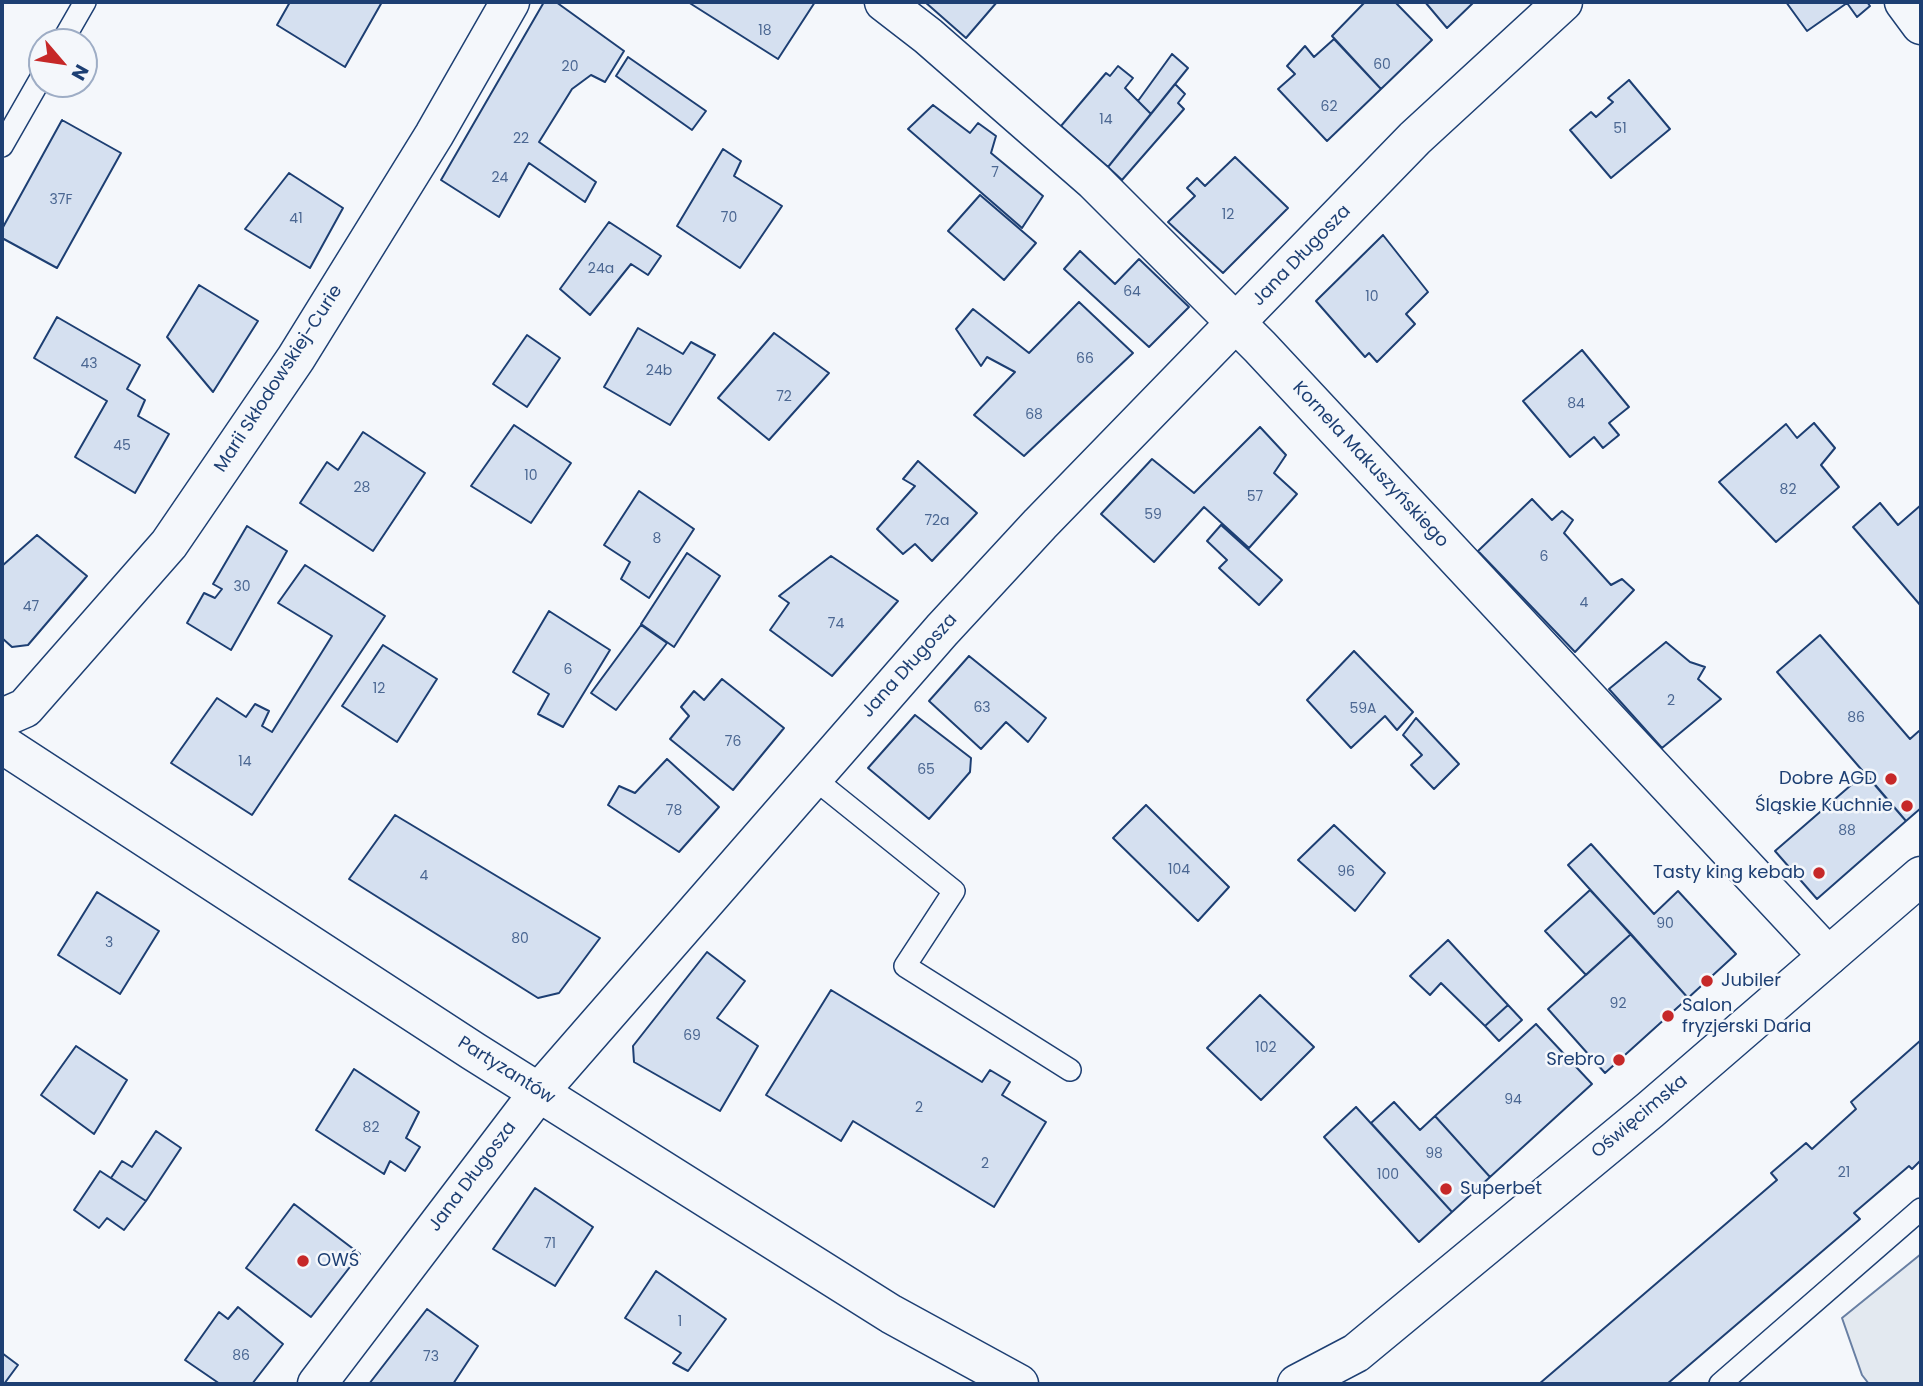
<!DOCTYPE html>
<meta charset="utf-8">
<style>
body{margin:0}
#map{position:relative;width:1923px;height:1386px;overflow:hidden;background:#f4f7fb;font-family:Poppins,sans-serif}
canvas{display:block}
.frame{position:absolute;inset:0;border:4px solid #1d3f73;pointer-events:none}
.north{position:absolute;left:28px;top:28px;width:70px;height:70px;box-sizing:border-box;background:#f4f7fb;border:2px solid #9eadc5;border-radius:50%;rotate:119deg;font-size:19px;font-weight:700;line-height:28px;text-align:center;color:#1d3f73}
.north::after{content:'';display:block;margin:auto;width:24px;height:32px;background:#c62828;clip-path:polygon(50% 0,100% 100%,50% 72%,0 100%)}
</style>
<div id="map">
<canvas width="1923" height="1386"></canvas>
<div class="frame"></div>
<div class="north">N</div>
</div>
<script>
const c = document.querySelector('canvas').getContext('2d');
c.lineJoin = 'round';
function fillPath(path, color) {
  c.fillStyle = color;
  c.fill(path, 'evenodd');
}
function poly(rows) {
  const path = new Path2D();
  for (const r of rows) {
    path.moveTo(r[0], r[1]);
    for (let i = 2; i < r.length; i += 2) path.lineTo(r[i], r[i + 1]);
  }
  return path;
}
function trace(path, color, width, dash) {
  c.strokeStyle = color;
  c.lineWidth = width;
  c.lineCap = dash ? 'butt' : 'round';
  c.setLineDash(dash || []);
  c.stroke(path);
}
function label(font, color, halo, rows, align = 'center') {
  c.font = font + ' Poppins,sans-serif';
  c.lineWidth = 5;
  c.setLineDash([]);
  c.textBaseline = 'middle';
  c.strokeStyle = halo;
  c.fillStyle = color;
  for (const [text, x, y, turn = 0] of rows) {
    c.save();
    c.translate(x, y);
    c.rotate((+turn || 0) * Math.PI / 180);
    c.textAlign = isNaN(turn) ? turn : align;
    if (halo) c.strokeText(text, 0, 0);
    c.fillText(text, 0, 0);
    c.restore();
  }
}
const green = poly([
 [1921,1254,1921,1384,1869,1384,1862,1375,1842,1318,1921,1254]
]);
fillPath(green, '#e3e9f0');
trace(green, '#687fa3', 2);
const building = poly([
 [290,2,382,2,345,67,277,25,290,2],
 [544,2,556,2,624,51,605,82,591,75,572,89,539,142,596,182,585,202,529,163,499,217,441,180,544,2],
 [688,2,815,2,778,59,688,2],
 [925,2,997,2,966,38,925,2],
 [1365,2,1395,2,1432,40,1381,89,1332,36,1365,2],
 [1425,2,1474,2,1447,28,1425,2],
 [1786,2,1867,2,1870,6,1857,17,1847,3,1807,31,1786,2],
 [1334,39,1381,89,1327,141,1278,89,1295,74,1287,66,1305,46,1314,57,1334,39],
 [1172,54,1188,68,1151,114,1138,101,1172,54],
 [628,57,706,111,692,130,616,76,628,57],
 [1118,66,1133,78,1125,88,1151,114,1108,167,1061,126,1106,73,1110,76,1118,66],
 [1629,80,1670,129,1611,178,1570,130,1591,112,1596,117,1613,102,1608,98,1629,80],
 [1175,84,1185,94,1178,103,1184,109,1122,180,1108,167,1175,84],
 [933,105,970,133,978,123,996,136,991,153,1043,196,1022,228,908,129,933,105],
 [62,120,121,153,57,268,2,238,2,229,62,120],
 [723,149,741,161,734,176,782,206,740,268,677,226,723,149],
 [1235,157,1288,208,1223,273,1168,222,1195,196,1187,188,1197,178,1205,186,1235,157],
 [289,173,343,208,310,268,245,229,289,173],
 [980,195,1036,243,1004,280,948,231,980,195],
 [609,222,661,256,648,275,631,264,590,315,560,289,609,222],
 [1383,235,1428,292,1406,314,1415,324,1377,362,1369,353,1365,357,1316,301,1383,235],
 [1080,251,1115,284,1139,259,1189,307,1149,347,1064,269,1080,251],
 [199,285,258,321,213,392,167,337,199,285],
 [1079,302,1133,353,1024,456,974,415,1015,372,987,357,981,366,956,329,973,309,1029,353,1079,302],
 [57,317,140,365,127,389,145,400,138,416,169,434,135,493,75,457,107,401,34,358,57,317],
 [638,328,683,354,691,342,715,355,670,425,604,387,638,328],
 [774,333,829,373,769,440,718,398,774,333],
 [527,335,560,358,527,407,493,384,527,335],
 [1582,350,1629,407,1609,423,1619,435,1603,448,1594,437,1570,457,1523,401,1582,350],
 [1814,423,1835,448,1821,465,1839,487,1776,542,1719,482,1786,424,1797,438,1814,423],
 [514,425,571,463,531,523,471,486,514,425],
 [1260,427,1286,455,1274,473,1297,494,1249,548,1204,507,1154,562,1101,514,1152,459,1194,493,1260,427],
 [363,432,425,473,373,551,300,503,327,462,338,470,363,432],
 [918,461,977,513,932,561,915,544,903,554,877,529,915,486,903,479,918,461],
 [639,491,694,529,649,598,621,579,630,562,604,545,639,491],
 [1532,499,1552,520,1562,511,1573,520,1564,533,1611,585,1622,579,1634,590,1575,652,1478,551,1532,499],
 [1880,503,1898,525,1921,505,1921,606,1853,527,1880,503],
 [1221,525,1282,580,1259,605,1219,568,1227,560,1207,541,1221,525],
 [247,526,287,551,231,650,187,623,204,593,215,598,222,589,213,584,247,526],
 [37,535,87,576,28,645,12,647,2,638,2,566,37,535],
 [687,553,720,576,674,647,641,624,687,553],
 [831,556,898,601,832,676,770,630,789,603,779,596,831,556],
 [305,565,385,616,252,815,171,763,217,698,246,717,255,704,269,711,262,726,272,732,332,636,278,603,305,565],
 [549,611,610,650,563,727,538,714,549,694,513,672,549,611],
 [641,625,667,643,616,710,591,693,641,625],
 [1820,635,1910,739,1919,731,1921,734,1921,808,1906,821,1777,672,1820,635],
 [1666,642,1690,662,1705,667,1698,679,1721,699,1662,748,1609,689,1666,642],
 [383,645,437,679,397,742,342,706,383,645],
 [1354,651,1413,712,1397,730,1385,716,1351,748,1307,700,1354,651],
 [969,656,1046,718,1028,742,1006,722,981,749,929,701,969,656],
 [722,679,784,728,733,790,670,739,689,716,681,707,694,691,704,700,722,679],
 [915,715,971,758,970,772,929,819,868,768,915,715],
 [1416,718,1459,764,1434,789,1411,765,1422,755,1403,735,1416,718],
 [667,759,719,807,679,852,608,805,619,786,635,793,667,759],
 [1865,773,1906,821,1817,899,1775,851,1865,773],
 [1146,805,1229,887,1198,921,1113,838,1146,805],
 [395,815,600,938,559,993,538,998,349,879,395,815],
 [1334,825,1385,873,1355,911,1298,860,1334,825],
 [1591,844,1654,914,1678,891,1736,954,1688,998,1568,865,1591,844],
 [1590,890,1631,934,1586,975,1545,931,1590,890],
 [97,892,159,931,120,994,58,955,97,892],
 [1631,934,1688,998,1605,1073,1548,1009,1631,934],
 [1448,940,1508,1005,1485,1026,1441,983,1430,995,1410,976,1448,940],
 [707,952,745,981,717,1018,758,1046,720,1111,634,1062,633,1046,707,952],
 [831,990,982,1082,990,1070,1010,1082,1002,1095,1046,1122,994,1207,853,1121,841,1141,766,1095,831,990],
 [1260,995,1314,1047,1261,1100,1207,1048,1260,995],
 [1508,1005,1522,1020,1499,1041,1485,1026,1508,1005],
 [1536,1024,1592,1084,1490,1177,1435,1116,1536,1024],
 [1921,1040,1921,1160,1912,1169,1909,1166,1854,1213,1860,1219,1667,1384,1539,1384,1777,1180,1771,1173,1806,1143,1812,1149,1856,1109,1851,1102,1921,1040],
 [76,1046,127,1080,94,1134,41,1095,76,1046],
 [354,1069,419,1112,406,1138,420,1147,405,1171,390,1161,384,1174,316,1130,354,1069],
 [1394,1102,1420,1130,1435,1116,1490,1177,1452,1212,1371,1123,1394,1102],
 [1356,1107,1452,1212,1419,1242,1324,1137,1356,1107],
 [156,1131,181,1148,146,1201,111,1178,122,1161,132,1167,156,1131],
 [100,1171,146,1201,124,1230,107,1218,99,1228,74,1210,100,1171],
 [535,1188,593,1227,555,1286,493,1249,535,1188],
 [294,1204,360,1254,311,1317,246,1268,294,1204],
 [656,1271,726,1319,688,1371,673,1363,681,1353,625,1318,656,1271],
 [238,1307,283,1344,252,1384,220,1384,185,1360,219,1312,228,1319,238,1307],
 [427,1309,478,1346,453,1384,369,1384,427,1309],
 [2,1353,18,1365,4,1384,2,1384,2,1353]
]);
fillPath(building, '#d5e0f0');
trace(building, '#1d3f73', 2);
const service = poly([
 [62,42,85,2],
 [2,146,42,76],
 [812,777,954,891,905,966,1070,1070],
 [1720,1384,1921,1209]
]);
const minor = poly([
 [884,2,928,36,1094,181,1260,347,1828,956],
 [1904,2,1921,25],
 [2,718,25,708,169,544,296,358,434,135,510,2],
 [317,1384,539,1092,942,630,1040,524,1415,138,1563,2]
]);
const tertiary = poly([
 [2,744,473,1051,891,1314,1019,1384],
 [1297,1384,1356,1353,1650,1110,1921,876]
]);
trace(service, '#1d3f73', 24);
trace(minor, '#1d3f73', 41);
trace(tertiary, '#1d3f73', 41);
trace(service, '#f4f7fb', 21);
trace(minor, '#f4f7fb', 38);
trace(tertiary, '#f4f7fb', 38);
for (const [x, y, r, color] of [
 [1891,779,7,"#c62828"],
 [1907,806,7,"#c62828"],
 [1819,873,7,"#c62828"],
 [1707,981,7,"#c62828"],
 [1668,1016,7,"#c62828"],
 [1619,1060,7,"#c62828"],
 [1446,1189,7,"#c62828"],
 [303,1261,7,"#c62828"]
]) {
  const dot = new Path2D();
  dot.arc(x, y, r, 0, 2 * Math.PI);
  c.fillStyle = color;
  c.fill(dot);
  trace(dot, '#f4f7fb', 2.5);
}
label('14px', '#4b6792', null, [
 ["18",765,31],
 ["60",1382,65],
 ["20",570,67],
 ["62",1329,107],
 ["14",1106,120],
 ["51",1620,129],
 ["22",521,139],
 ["7",995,173],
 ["24",500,178],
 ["37F",61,200],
 ["12",1228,215],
 ["70",729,218],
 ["41",296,219],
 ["24a",601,269],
 ["64",1132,292],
 ["10",1372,297],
 ["66",1085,359],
 ["43",89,364],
 ["24b",659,371],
 ["72",784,397],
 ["84",1576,404],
 ["68",1034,415],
 ["45",122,446],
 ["10",531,476],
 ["28",362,488],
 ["82",1788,490],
 ["57",1255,497],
 ["59",1153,515],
 ["72a",937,521],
 ["8",657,539],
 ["6",1544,557],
 ["30",242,587],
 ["4",1584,603],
 ["47",31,607],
 ["74",836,624],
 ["6",568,670],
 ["12",379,689],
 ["2",1671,701],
 ["63",982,708],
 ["59A",1363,709],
 ["86",1856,718],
 ["76",733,742],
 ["14",245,762],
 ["65",926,770],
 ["78",674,811],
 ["88",1847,831],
 ["104",1179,870],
 ["96",1346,872],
 ["4",424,876],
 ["90",1665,924],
 ["80",520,939],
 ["3",109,943],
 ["92",1618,1004],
 ["69",692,1036],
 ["102",1266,1048],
 ["94",1513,1100],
 ["2",919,1108],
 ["82",371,1128],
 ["98",1434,1154],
 ["2",985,1164],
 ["21",1844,1173],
 ["100",1388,1175],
 ["71",550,1244],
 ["1",680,1322],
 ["86",241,1356],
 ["73",431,1357]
]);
label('18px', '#1d3f73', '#f4f7fb', [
 ["Jana Długosza",1302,256,-46],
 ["Marii Skłodowskiej-Curie",279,379,-57],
 ["Kornela Makuszyńskiego",1370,465,47],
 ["Jana Długosza",910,666,-48],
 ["Partyzantów",506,1071,32],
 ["Oświęcimska",1640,1117,-40],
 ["Jana Długosza",473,1177,-53]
]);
label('18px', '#1d3f73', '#f4f7fb', [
 ["Dobre AGD",1877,779],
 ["Śląskie Kuchnie",1893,806],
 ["Tasty king kebab",1805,873],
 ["Jubiler",1721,981,"left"],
 ["Salon",1682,1006,"left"],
 ["fryzjerski Daria",1682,1027,"left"],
 ["Srebro",1605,1060],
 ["Superbet",1460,1189,"left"],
 ["OWŚ",317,1261,"left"]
], 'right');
</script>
